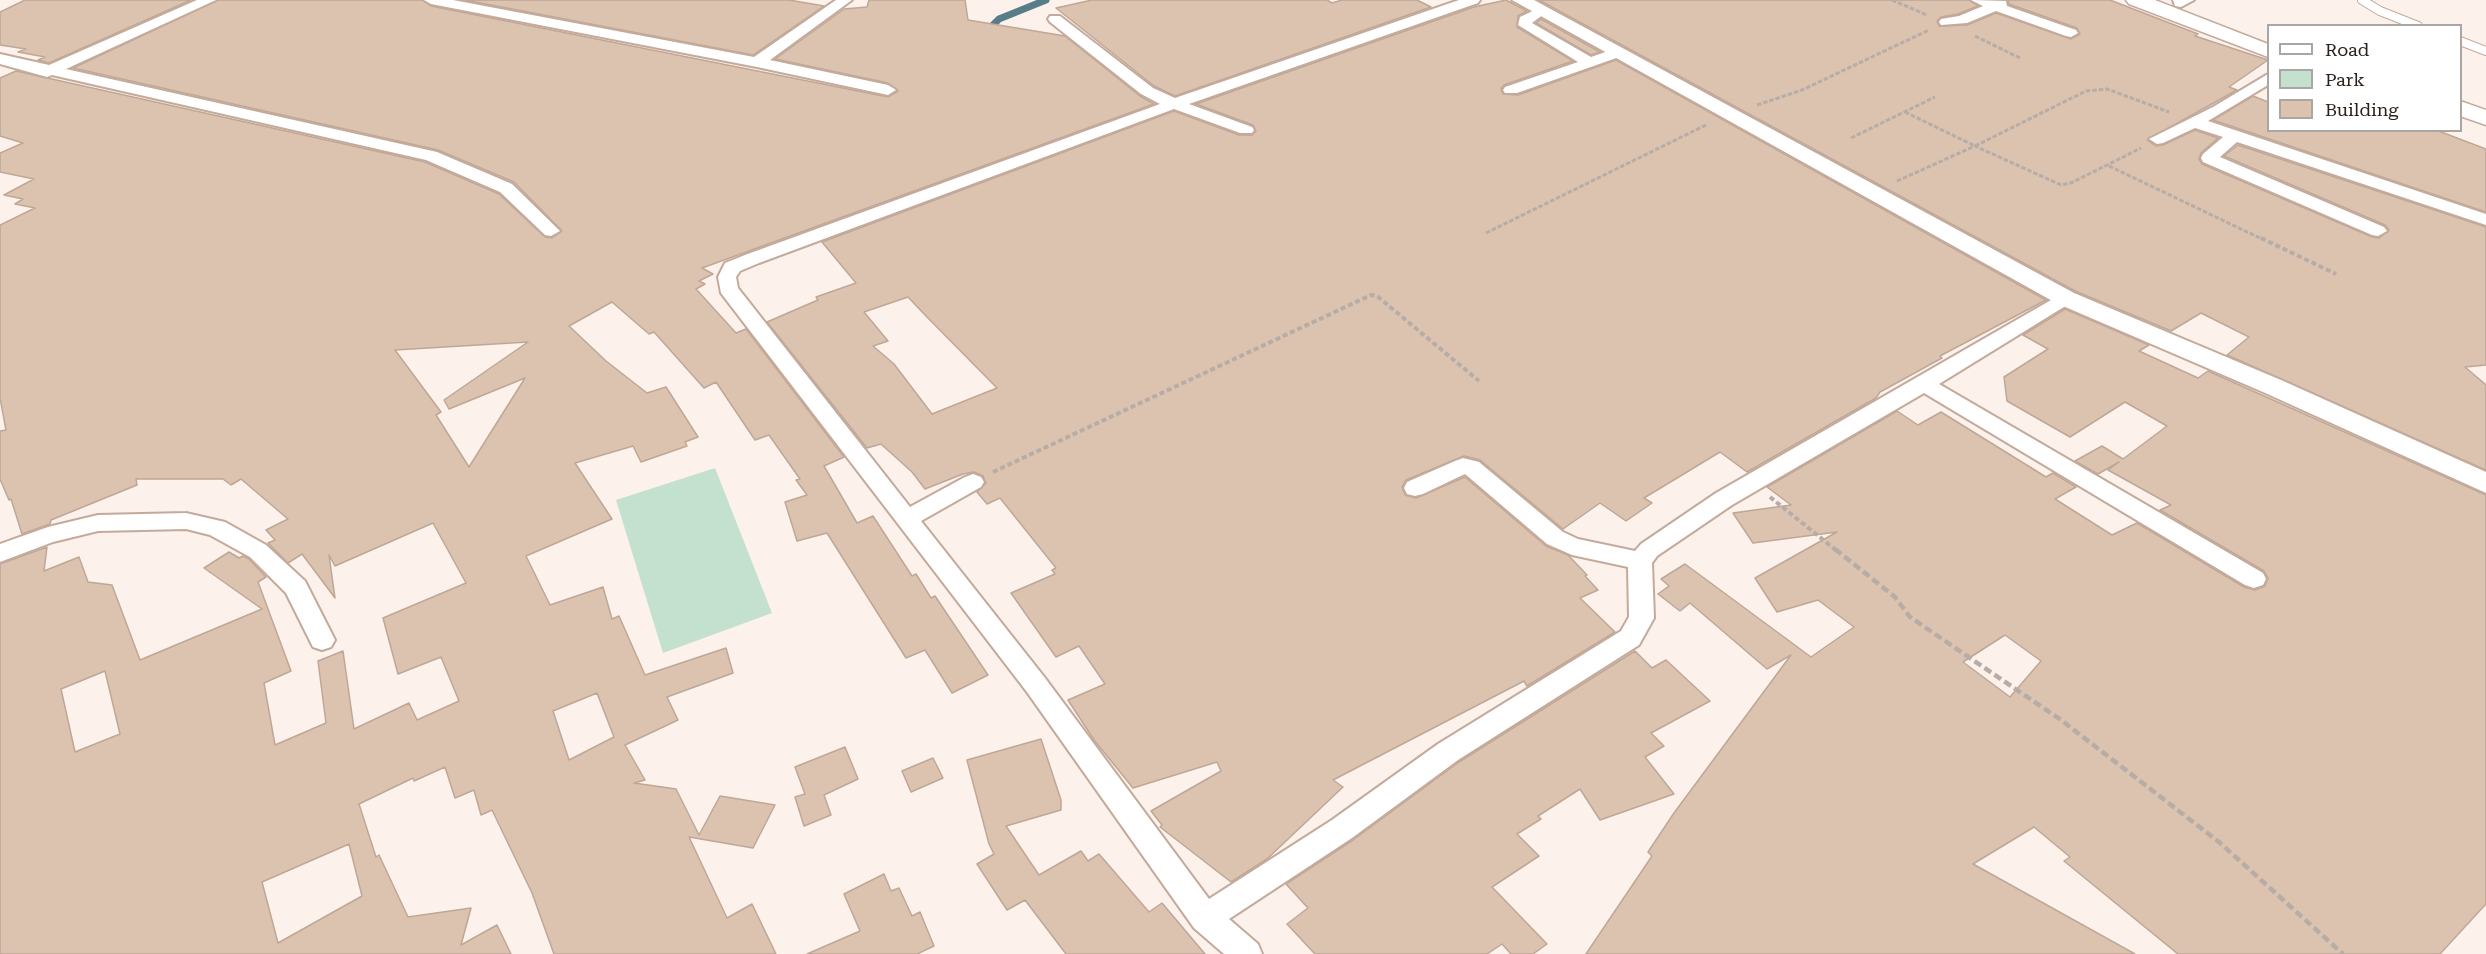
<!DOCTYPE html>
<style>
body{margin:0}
#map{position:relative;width:2486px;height:954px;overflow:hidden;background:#fcf1eb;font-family:"Roboto Serif",serif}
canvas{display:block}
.legend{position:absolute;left:2267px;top:24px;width:195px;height:108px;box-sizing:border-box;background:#fff;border:2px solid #aaa6a4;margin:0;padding:8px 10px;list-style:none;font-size:18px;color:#2b211b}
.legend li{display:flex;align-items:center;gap:12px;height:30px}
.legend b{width:30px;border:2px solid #aaa6a4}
</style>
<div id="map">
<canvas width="2486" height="954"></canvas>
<ul class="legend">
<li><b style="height:8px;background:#fff"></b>Road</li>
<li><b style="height:16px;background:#c3e1ce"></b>Park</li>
<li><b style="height:16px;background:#dbc3b0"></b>Building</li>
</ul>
</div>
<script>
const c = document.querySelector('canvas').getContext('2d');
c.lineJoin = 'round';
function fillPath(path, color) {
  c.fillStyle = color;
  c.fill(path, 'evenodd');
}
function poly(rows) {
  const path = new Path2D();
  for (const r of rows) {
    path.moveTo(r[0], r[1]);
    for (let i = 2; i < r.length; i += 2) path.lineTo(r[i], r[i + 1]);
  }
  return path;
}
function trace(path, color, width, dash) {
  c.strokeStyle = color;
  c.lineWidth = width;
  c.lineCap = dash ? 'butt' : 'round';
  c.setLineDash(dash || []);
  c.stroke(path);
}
fillPath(poly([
 [715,468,772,613,663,653,616,500]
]), '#c3e1ce');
trace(poly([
 [986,32,999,19,1046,0]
]), '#577d88', 7);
const building = poly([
 [25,0,191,0,49,63,38,60,45,57,18,52,26,49,0,45,0,12,25,0],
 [218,0,422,0,431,6,888,97,898,91,888,83,775,59,844,9,867,7,869,0,965,0,968,20,1065,36,1140,96,1154,104,702,268,713,274,699,281,705,284,696,289,736,333,746,329,844,457,824,466,857,523,873,516,912,576,916,574,931,598,935,596,988,675,952,693,925,650,906,658,827,533,797,541,785,502,807,495,796,480,800,479,769,435,755,440,716,382,704,388,654,332,649,334,612,302,569,326,606,361,647,393,666,387,698,437,685,442,687,446,641,462,633,446,575,463,612,519,526,556,550,605,603,587,612,619,619,616,645,675,726,648,733,673,667,697,678,720,625,745,645,780,634,783,676,789,699,835,720,796,775,805,753,848,689,837,727,918,752,904,776,954,554,954,532,893,492,810,481,815,474,790,455,798,445,767,414,781,413,778,359,804,376,857,379,855,408,917,471,908,461,945,497,925,511,954,0,954,0,564,47,547,44,571,79,557,88,582,112,585,140,660,262,609,204,568,229,552,239,558,243,556,249,559,266,577,258,582,291,671,264,683,275,745,326,723,318,661,343,651,354,729,409,703,417,720,459,701,441,657,398,674,383,618,466,583,433,523,335,566,329,555,335,598,302,554,288,563,268,543,275,540,266,530,288,519,241,479,231,485,223,479,136,479,137,485,51,520,50,524,22,534,11,499,9,500,0,479,0,431,6,430,0,398,0,225,35,208,15,204,23,199,4,195,34,179,0,172,0,153,23,143,0,136,0,78,16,71,425,162,499,194,545,237,552,238,562,231,514,182,438,150,73,68,218,0],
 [528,342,444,400,449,409,525,378,469,467,436,415,441,412,395,350,528,342],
 [105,671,120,734,75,752,61,689,105,671],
 [597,693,614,737,569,760,553,711,597,693],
 [349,844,362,896,278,943,262,882,349,844],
 [465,0,789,0,824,6,753,55,465,0],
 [1092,0,1327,0,1332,3,1342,0,1417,0,1431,7,1175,96,1154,86,1056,8,1092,0],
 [1506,0,1527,11,1518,16,1517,27,1573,61,1504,85,1501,89,1503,94,1518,95,1616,60,2046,300,1940,356,1942,358,1880,392,1876,398,1747,472,1720,452,1644,498,1652,503,1626,521,1600,503,1563,529,1480,460,1464,456,1406,480,1402,487,1405,495,1416,498,1465,477,1546,546,1568,555,1587,575,1585,576,1598,590,1580,598,1615,632,1527,686,1524,681,1333,780,1343,787,1267,859,1231,882,1160,827,1162,825,1151,811,1221,771,1217,762,1133,788,1094,740,1068,700,1105,684,1079,646,1056,657,1011,593,1055,574,1052,570,1056,568,1000,498,987,504,977,492,986,483,983,476,974,472,963,474,925,489,912,472,881,444,867,448,767,322,818,300,816,297,856,283,822,242,1174,111,1239,135,1252,135,1256,131,1253,125,1196,104,1474,7,1506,0],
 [908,297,925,315,997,388,932,414,894,364,873,346,888,341,864,312,908,297],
 [1539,0,1969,0,1978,6,1958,14,1941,17,1937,21,1939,26,1967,25,1996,13,2071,39,2080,34,2077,28,2009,4,2008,0,2110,0,2198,34,2195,36,2268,60,2229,87,2237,90,2147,140,2156,146,2163,145,2195,130,2218,138,2201,153,2199,159,2202,164,2372,237,2379,238,2389,230,2385,225,2224,156,2238,145,2486,227,2486,365,2465,367,2486,385,2486,470,2227,355,2249,337,2201,313,2171,331,2075,291,1539,0],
 [1541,19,1600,52,1591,55,1536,23,1541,19],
 [2253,96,2268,102,2268,130,2436,130,2486,149,2486,212,2213,120,2253,96],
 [2065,309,2149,345,2139,351,2198,378,2208,371,2486,495,2486,904,2440,954,2178,954,2064,861,2070,857,2034,827,1973,864,2135,954,1586,954,1652,856,1648,852,1674,813,1791,655,1767,669,1690,603,1680,611,1658,594,1669,586,1661,579,1685,564,1811,657,1854,627,1818,600,1777,612,1755,578,1837,532,1753,543,1733,513,1791,505,1767,487,1897,411,1918,425,1941,412,2046,477,2053,473,2076,487,2055,499,2112,535,2137,523,2244,587,2255,590,2265,586,2268,578,2264,571,2160,510,2171,505,2108,470,2119,462,2098,474,2075,461,2102,446,2123,459,2167,426,2125,402,2070,437,2007,401,2004,377,2048,349,2023,335,2065,309],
 [2005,635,2041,661,2010,697,1963,662,2005,635],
 [1635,651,1652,668,1666,660,1710,701,1651,733,1664,746,1645,757,1674,794,1600,820,1580,789,1538,816,1541,819,1517,834,1539,856,1492,887,1547,944,1533,954,1511,954,1502,944,1487,954,1315,954,1287,924,1308,908,1286,884,1353,840,1459,762,1635,651],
 [1041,739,1061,800,1061,810,1006,826,1039,875,1081,851,1088,861,1099,854,1149,912,1162,903,1205,954,1066,954,1025,900,1007,910,977,864,994,854,989,844,967,760,1041,739],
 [845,747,858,779,824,795,831,815,804,826,795,797,805,794,795,767,845,747],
 [933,758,943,778,911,792,902,771,933,758],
 [884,874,891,891,899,888,912,916,920,912,934,946,917,954,807,954,860,931,844,894,884,874]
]);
fillPath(building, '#dbc3b0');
trace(building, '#bfa796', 1.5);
const service = poly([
 [2362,0,2380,11,2418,26],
 [2460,41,2486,51]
]);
const minor = poly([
 [197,0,216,0,66,69,437,152,512,184,560,231,551,236,545,235,500,192,426,160,52,75,47,77,0,64,0,54,49,65,197,0],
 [424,0,453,0,754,57,836,0,852,0,770,60,888,85,896,90,888,95,757,67,431,4,424,0],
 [1459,0,1480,0,1478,3,1189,104,1252,127,1254,130,1252,133,1240,133,1174,109,759,263,740,271,736,277,738,288,910,507,965,477,973,474,981,477,984,482,981,487,921,521,1045,678,1209,899,1332,820,1438,744,1621,631,1629,617,1628,567,1572,555,1547,544,1465,474,1423,494,1415,496,1407,494,1404,488,1407,482,1455,461,1463,458,1479,462,1563,532,1578,539,1635,551,1641,544,1716,493,2065,292,2072,294,2075,298,2072,302,1939,384,2263,573,2266,579,2263,585,2254,588,2245,585,1924,393,1732,505,1657,556,1652,563,1654,618,1639,645,1458,760,1352,838,1229,919,1258,944,1262,954,1224,954,1194,928,1027,692,721,293,718,277,725,263,745,255,1160,104,1141,94,1050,22,1048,19,1050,16,1060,16,1153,88,1175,98,1459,0],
 [1971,0,2006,1,2007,6,2076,30,2078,33,2071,37,2066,36,1996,11,1967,23,1941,25,1939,22,1941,19,1959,16,1983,6,1971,0],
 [1541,7,1548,11,1532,23,1591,57,1617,48,1625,53,1622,56,1517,93,1505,93,1503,90,1505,87,1578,62,1518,25,1520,17,1541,7],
 [2268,74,2268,85,2208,121,2486,214,2486,225,2237,142,2220,157,2384,227,2387,231,2378,236,2372,235,2203,162,2201,158,2203,154,2223,137,2195,128,2163,143,2157,144,2149,139,2213,107,2268,74],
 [186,513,225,522,266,545,305,581,335,640,331,647,322,650,313,647,286,593,250,557,210,535,186,529,98,531,53,542,0,562,0,544,48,527,98,515,186,513]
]);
const tertiary = poly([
 [1512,0,1534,0,2074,293,2281,380,2486,472,2486,493,2263,392,2056,303,1512,0],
 [2173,0,2194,0,2181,7,2175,6,2173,0]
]);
const trunk = poly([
 [2126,0,2155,0,2268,44,2268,57,2129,4,2126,0],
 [2460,101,2486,110,2486,125,2460,116,2460,101]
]);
trace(service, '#c4aa9b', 10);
trace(minor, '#c4aa9b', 4);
trace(tertiary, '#c4aa9b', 4);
trace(trunk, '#c4aa9b', 3);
trace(poly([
 [1892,0,1927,15],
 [1975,36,2020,58],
 [1757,105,1802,90,1929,30],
 [1905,112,1975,146,2086,91,2107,89,2169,112],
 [1851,138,1935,97],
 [2109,166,2264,240],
 [1897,181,1975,146,2061,185,2071,183,2141,148],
 [1486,233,1706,125]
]), '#b7aca6', 3, [4.5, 2]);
trace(poly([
 [2261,238,2336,274],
 [993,472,1371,295,1377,296,1479,381],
 [1770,497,1837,551]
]), '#b7aca6', 4, [5, 3]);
trace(poly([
 [1835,549,1895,597,1910,617,2061,720,2219,842,2343,954]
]), '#b7aca6', 4.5, [8, 4]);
trace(service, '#fff', 8);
fillPath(minor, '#fff');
fillPath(tertiary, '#fff');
fillPath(trunk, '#fff');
</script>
